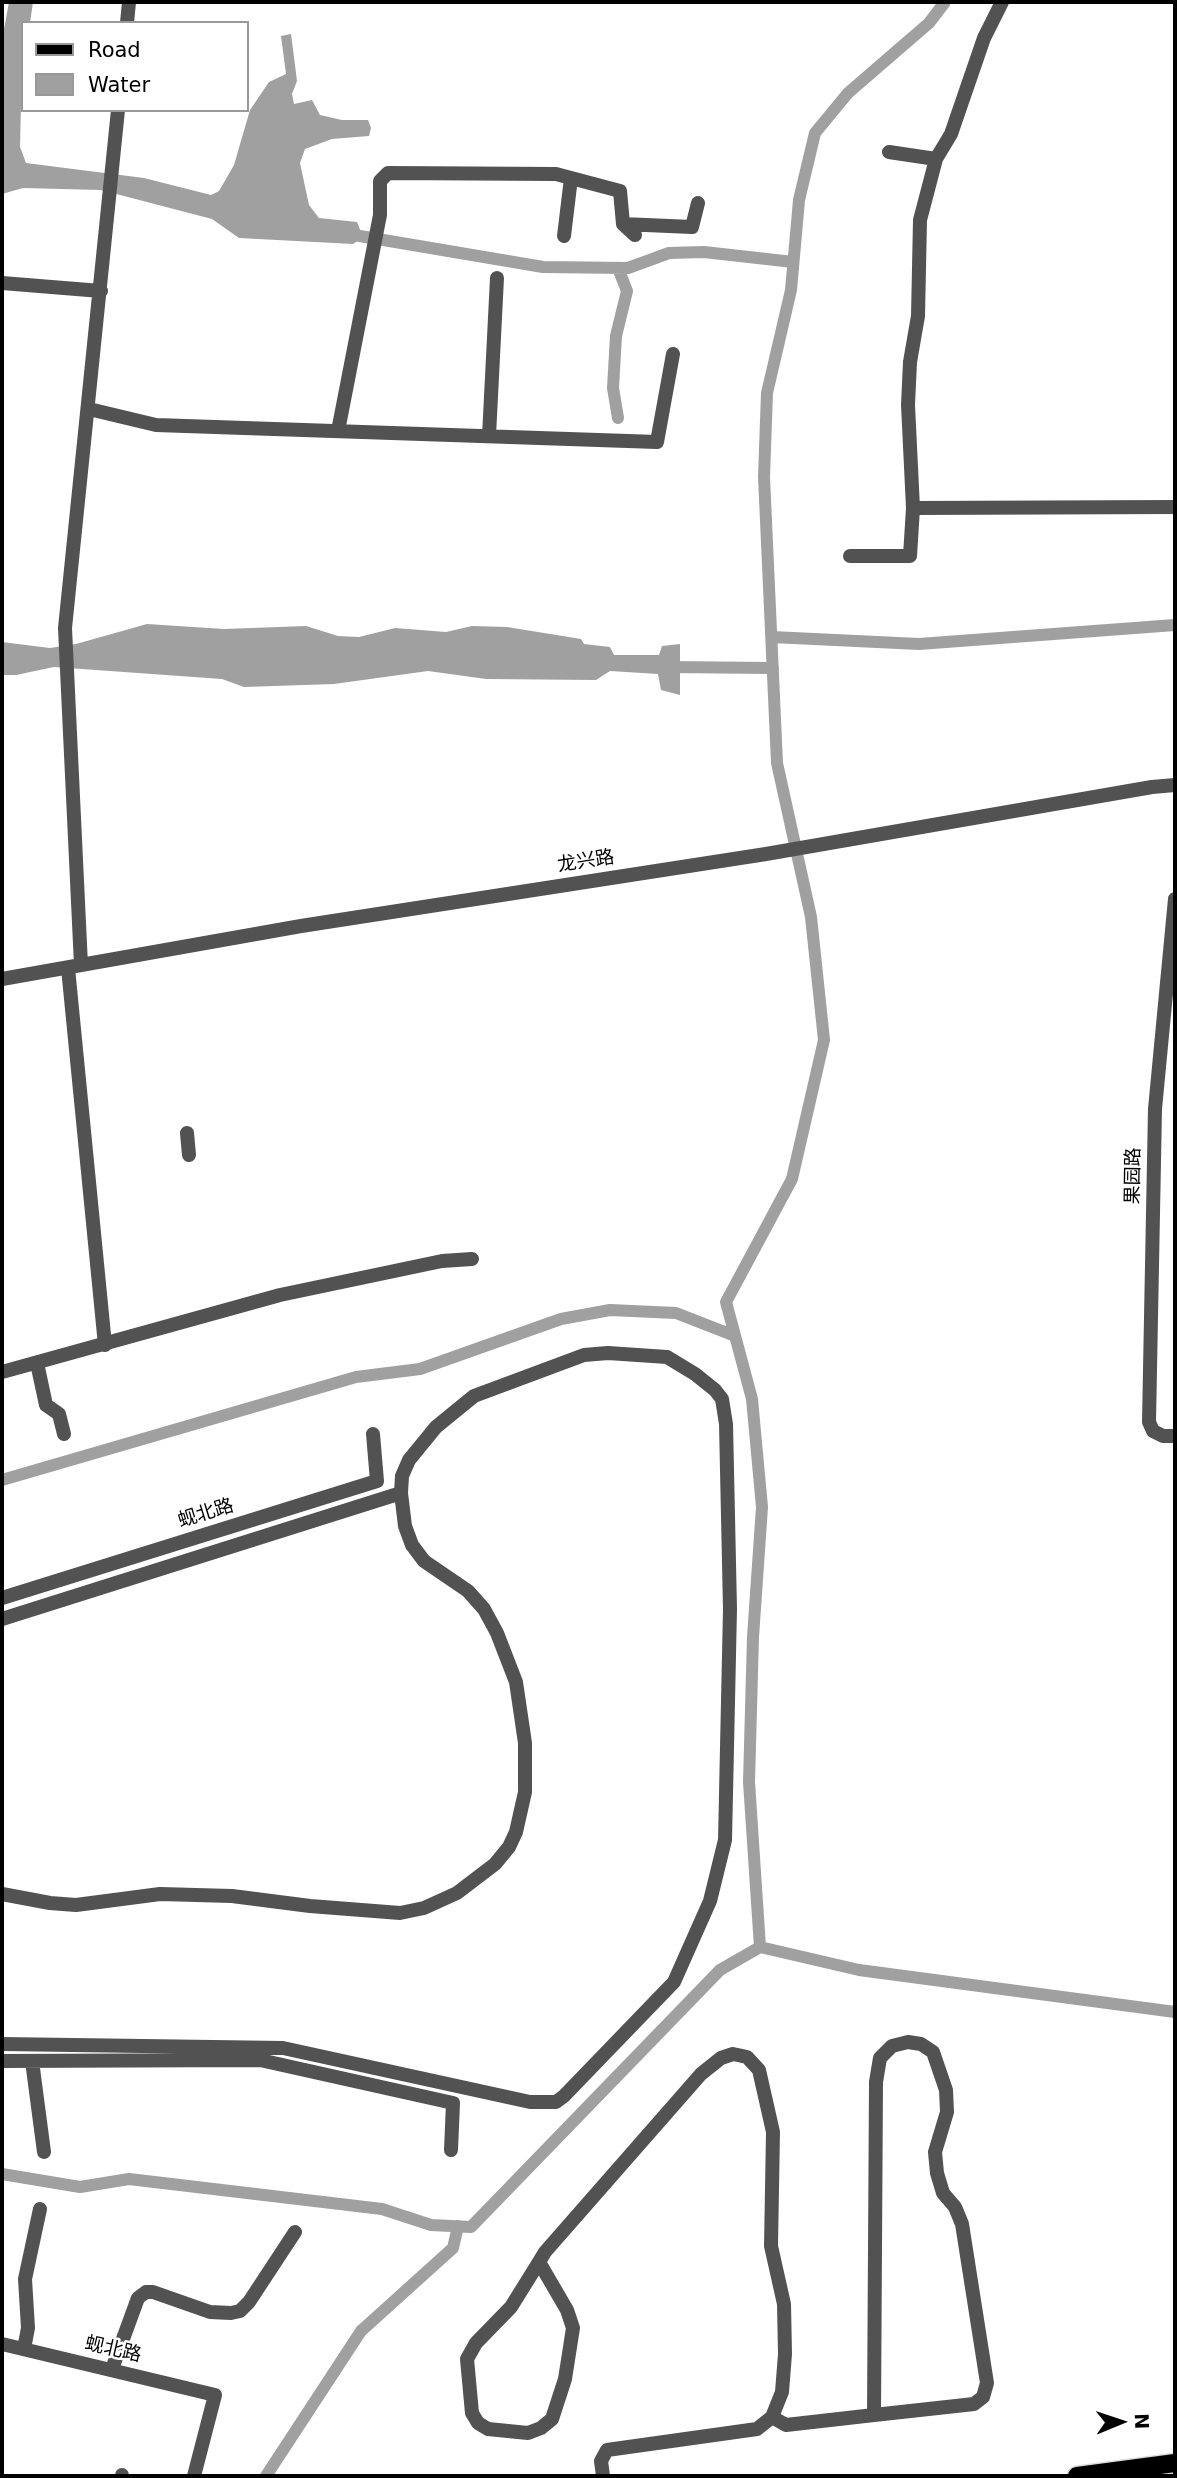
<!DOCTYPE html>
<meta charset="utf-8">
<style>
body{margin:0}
#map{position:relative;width:1177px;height:2478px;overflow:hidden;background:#fff;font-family:"DejaVu Sans",sans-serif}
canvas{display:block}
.frame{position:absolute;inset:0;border:4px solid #000;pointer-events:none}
.legend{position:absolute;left:21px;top:21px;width:228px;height:91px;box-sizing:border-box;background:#fff;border:2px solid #999;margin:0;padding:9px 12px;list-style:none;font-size:21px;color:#000}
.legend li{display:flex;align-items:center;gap:14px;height:35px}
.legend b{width:35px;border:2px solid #999}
.north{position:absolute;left:1086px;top:2387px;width:70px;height:70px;-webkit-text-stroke:5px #fff;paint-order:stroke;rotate:88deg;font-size:19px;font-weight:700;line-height:28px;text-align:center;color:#000}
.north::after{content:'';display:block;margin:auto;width:24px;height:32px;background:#000;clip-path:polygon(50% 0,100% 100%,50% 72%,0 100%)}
</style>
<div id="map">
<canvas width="1177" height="2478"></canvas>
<div class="frame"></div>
<ul class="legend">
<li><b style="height:9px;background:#000"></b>Road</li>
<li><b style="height:19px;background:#a0a0a0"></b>Water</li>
</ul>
<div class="north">N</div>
</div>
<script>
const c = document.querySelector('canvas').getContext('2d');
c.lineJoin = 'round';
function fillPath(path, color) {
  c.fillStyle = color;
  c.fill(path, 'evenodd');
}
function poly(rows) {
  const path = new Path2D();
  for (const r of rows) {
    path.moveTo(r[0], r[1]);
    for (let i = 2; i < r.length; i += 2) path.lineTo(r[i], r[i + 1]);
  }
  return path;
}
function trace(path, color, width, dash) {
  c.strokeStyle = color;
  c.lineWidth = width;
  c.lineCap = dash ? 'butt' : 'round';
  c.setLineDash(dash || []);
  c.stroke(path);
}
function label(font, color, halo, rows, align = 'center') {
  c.font = font + ' "DejaVu Sans","Noto Sans SC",sans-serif';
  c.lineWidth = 5;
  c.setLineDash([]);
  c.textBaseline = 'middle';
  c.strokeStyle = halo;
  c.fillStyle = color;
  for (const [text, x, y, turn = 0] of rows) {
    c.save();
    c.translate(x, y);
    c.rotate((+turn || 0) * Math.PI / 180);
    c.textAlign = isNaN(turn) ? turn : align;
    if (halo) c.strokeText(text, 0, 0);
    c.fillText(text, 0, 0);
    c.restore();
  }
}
fillPath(poly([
 [9,2,33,2,30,23,23,23,20,147,26,163,144,178,211,195,219,191,234,165,250,110,269,82,286,74,281,36,291,34,297,81,292,94,294,104,312,100,320,115,342,120,368,120,371,128,369,136,332,139,305,149,300,163,309,205,319,218,357,222,363,237,353,244,239,238,212,219,101,190,23,188,2,194,2,40],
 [147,624,224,629,306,626,338,636,359,637,395,628,446,632,472,626,507,627,581,639,584,644,610,647,614,655,659,655,662,646,680,644,680,695,661,690,658,674,610,671,596,680,486,679,428,671,334,684,244,687,222,679,54,667,16,675,2,675,2,642,50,648,76,644]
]), '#a0a0a0');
trace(poly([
 [348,234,543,267,628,268,669,253,704,252,793,262],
 [618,418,613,388,616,336,627,291,618,268],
 [772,637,919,644,1175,625],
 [665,667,773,668],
 [2,1480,356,1377,420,1369,561,1319,610,1310,676,1313,735,1336],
 [760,1947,749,1782,753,1637,762,1507,752,1399,726,1302,792,1179,824,1040,811,917,777,763,764,477,767,393,791,290,799,200,815,133,848,93,929,23,945,2],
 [2,2174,80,2187,129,2179,382,2209,431,2225,471,2227,720,1970,760,1947,859,1970,1175,2012],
 [266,2476,361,2331,453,2248,458,2226]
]), '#a0a0a0', 12);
const major = poly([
 [1077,2476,1175,2463]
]);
trace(major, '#dbdbdb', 21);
trace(poly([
 [1002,2,984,38,951,134,936,159,920,220,918,316,910,362,908,405,913,508,1175,507],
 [127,23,129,2],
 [889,152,936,159],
 [623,224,692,227,698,203],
 [564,236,571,178],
 [2,283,101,291],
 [89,409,156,425,657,442,673,354],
 [338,431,380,215,380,181,388,173,556,174,620,191,623,224,635,235],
 [489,436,497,278],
 [850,556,910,556,913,508],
 [1175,899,1155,1109,1149,1422,1153,1431,1163,1436,1175,1436],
 [81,965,65,628,118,110],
 [68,968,105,1345],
 [2,979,301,926,766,854,1152,787,1175,785],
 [187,1133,189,1155],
 [37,1363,46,1405,59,1414,64,1434],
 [2,1372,280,1295,442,1261,472,1259],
 [2,1598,377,1481,373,1434],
 [2,1619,401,1493],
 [2,1894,50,1903,76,1905,160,1894,232,1896,310,1906,400,1913,424,1908,457,1893,495,1864,509,1847,516,1832,525,1792,525,1743,516,1682,497,1633,484,1609,468,1591,424,1561,412,1545,405,1526,401,1493,402,1476,409,1460,436,1427,474,1396,584,1355,608,1353,667,1357,695,1374,715,1390,722,1399,726,1424,730,1609,725,1840,710,1901,674,1982,564,2096,556,2102,530,2102,283,2048,2,2044],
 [2,2061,260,2060,453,2103,451,2150],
 [32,2061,44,2152],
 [539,2262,567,2310,573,2328,565,2379,552,2419,541,2428,528,2433,488,2429,478,2423,472,2413,467,2359,476,2343,511,2307,539,2262,545,2252,701,2074,721,2058,733,2054,747,2057,759,2070,773,2132,771,2246,784,2304,785,2354,782,2392,772,2417,757,2429,607,2450,601,2461,603,2476],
 [2,2344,215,2395,194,2476],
 [24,2349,28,2328,25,2279,40,2209],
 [112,2369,138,2298,146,2292,153,2292,210,2312,231,2313,240,2311,249,2302,295,2232],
 [772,2417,786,2425,874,2415,974,2404,983,2397,987,2383,962,2224,955,2207,943,2193,937,2173,935,2152,947,2112,946,2090,933,2052,921,2044,908,2042,892,2046,880,2058,876,2082,874,2415],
 [122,2476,122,2475]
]), '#525252', 14);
trace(major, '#000', 18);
label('19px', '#000', '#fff', [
 ["龙兴路",586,862,-9],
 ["果园路",1134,1176,-89],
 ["蚬北路",206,1514,-17],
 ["蚬北路",113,2350,13]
]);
</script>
